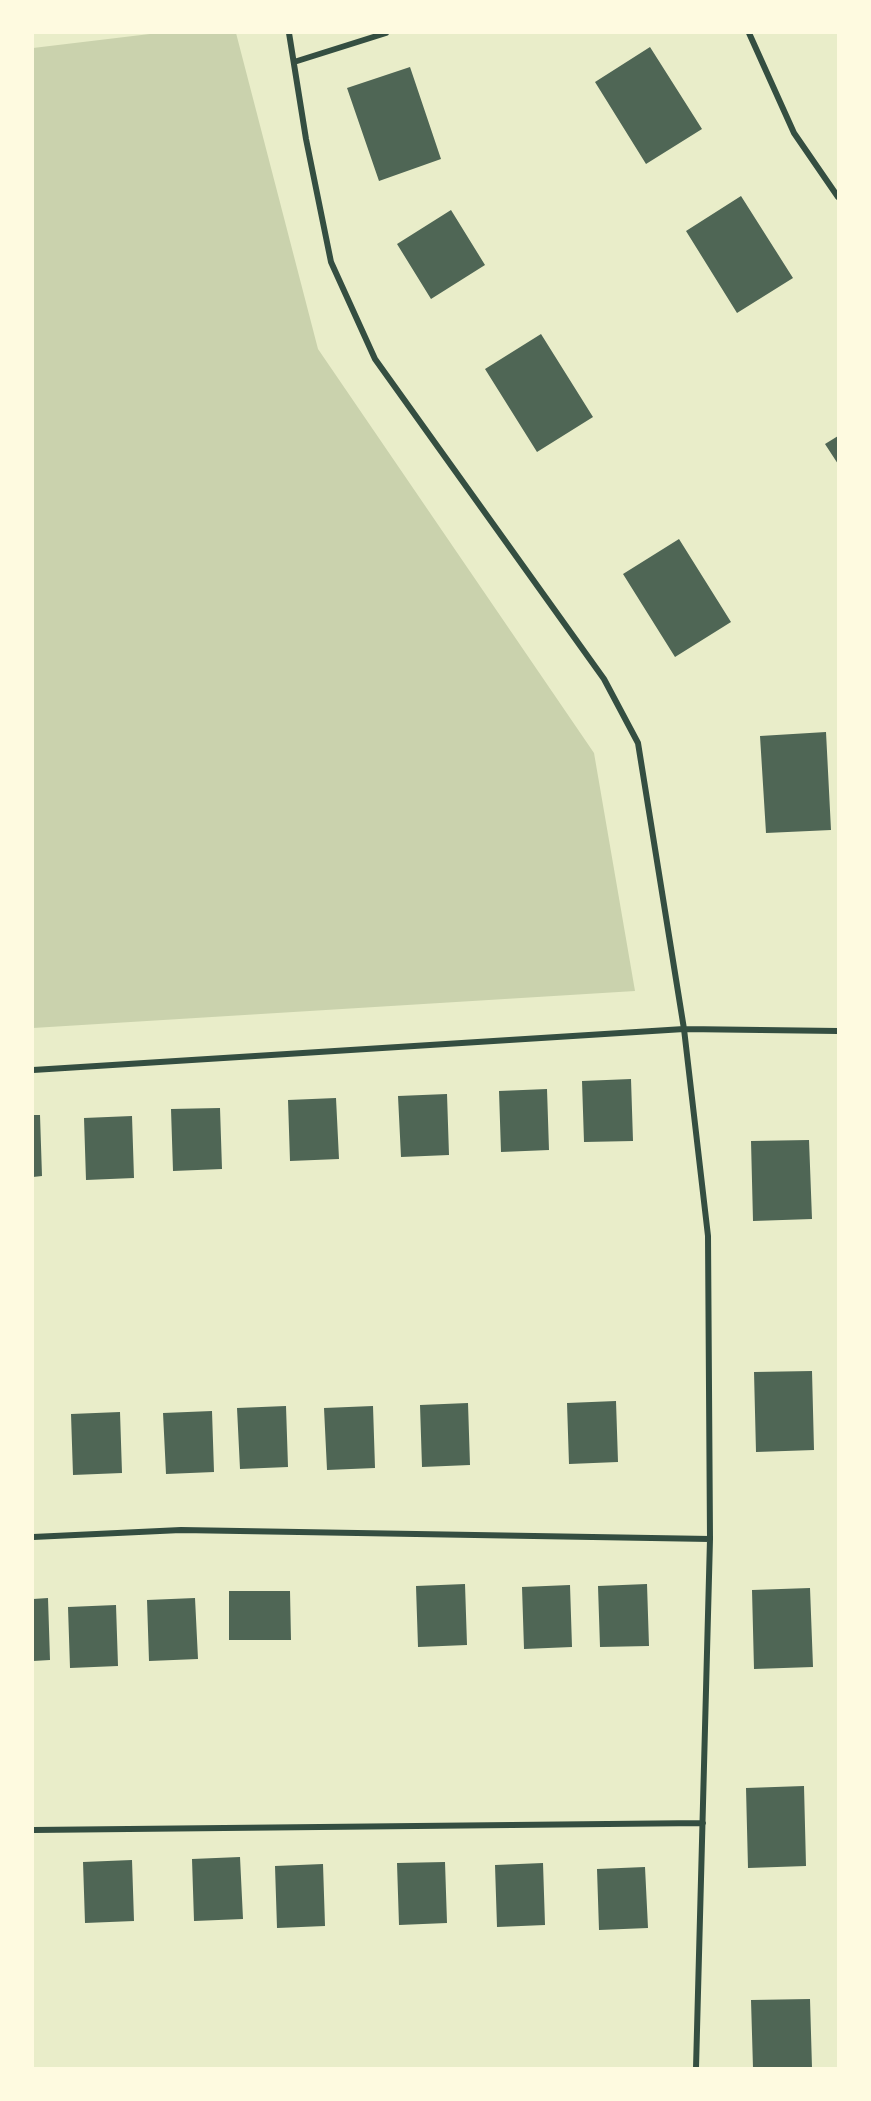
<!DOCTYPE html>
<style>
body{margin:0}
#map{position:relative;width:871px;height:2101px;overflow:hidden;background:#e9edc9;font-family:Mulish,sans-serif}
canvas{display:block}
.frame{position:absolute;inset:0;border:34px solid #fefae0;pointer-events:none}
</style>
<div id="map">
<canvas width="871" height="2101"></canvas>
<div class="frame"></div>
</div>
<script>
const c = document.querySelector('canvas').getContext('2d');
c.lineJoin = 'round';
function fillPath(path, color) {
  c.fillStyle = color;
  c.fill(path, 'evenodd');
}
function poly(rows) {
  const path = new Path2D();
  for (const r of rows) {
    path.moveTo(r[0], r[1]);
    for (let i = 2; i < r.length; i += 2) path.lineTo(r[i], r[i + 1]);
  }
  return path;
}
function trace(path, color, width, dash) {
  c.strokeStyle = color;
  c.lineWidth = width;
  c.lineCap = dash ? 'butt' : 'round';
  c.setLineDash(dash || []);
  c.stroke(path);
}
fillPath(poly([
 [158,33,236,33,318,349,594,753,635,991,33,1028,33,48]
]), '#cad2ad');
fillPath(poly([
 [650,47,702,129,646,164,595,82],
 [410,67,441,159,379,181,347,88],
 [741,196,793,278,737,313,686,231],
 [451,210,485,265,431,299,397,244],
 [541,334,593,417,537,452,485,369],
 [838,436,838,464,825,444],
 [679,539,731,622,675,657,623,574],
 [826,732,831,830,766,833,760,736],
 [631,1079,633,1141,584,1142,582,1081],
 [547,1089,549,1150,501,1152,499,1091],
 [447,1094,449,1155,401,1157,398,1096],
 [336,1098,339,1159,290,1161,288,1100],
 [220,1108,222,1169,173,1171,171,1109],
 [33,1115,40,1115,42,1176,33,1177],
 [132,1116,134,1178,86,1180,84,1118],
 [809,1140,812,1219,753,1221,751,1141],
 [812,1371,814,1450,756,1452,754,1372],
 [616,1401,618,1462,569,1464,567,1403],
 [468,1403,470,1465,422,1467,420,1405],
 [286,1406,288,1467,240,1469,237,1408],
 [373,1406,375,1468,327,1470,324,1408],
 [212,1411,214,1472,166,1474,163,1413],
 [120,1412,122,1473,73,1475,71,1414],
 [465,1584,467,1645,418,1647,416,1586],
 [647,1584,649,1646,600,1647,598,1586],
 [570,1585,572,1647,524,1649,522,1587],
 [810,1588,813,1667,754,1669,752,1590],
 [229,1591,290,1591,291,1640,229,1640],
 [48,1598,50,1660,33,1661,33,1599],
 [195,1598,198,1659,149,1661,147,1600],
 [116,1605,118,1666,70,1668,68,1607],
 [804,1786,806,1866,748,1868,746,1788],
 [240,1857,243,1919,194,1921,192,1859],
 [132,1860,134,1921,85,1923,83,1862],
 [445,1862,447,1923,399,1925,397,1863],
 [543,1863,545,1925,497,1927,495,1865],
 [323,1864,325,1926,277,1928,275,1866],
 [645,1867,648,1928,599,1930,597,1869],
 [810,1999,812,2068,753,2068,751,2000]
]), '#4f6655');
trace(poly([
 [289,33,306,139,331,262,375,359,604,679,638,743,684,1029,708,1236,710,1539,696,2068],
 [749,33,794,133,838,197],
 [294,62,386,33],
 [33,1070,684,1029,838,1031],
 [33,1537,181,1530,710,1539],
 [33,1830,703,1823]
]), '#344e41', 6);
</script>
